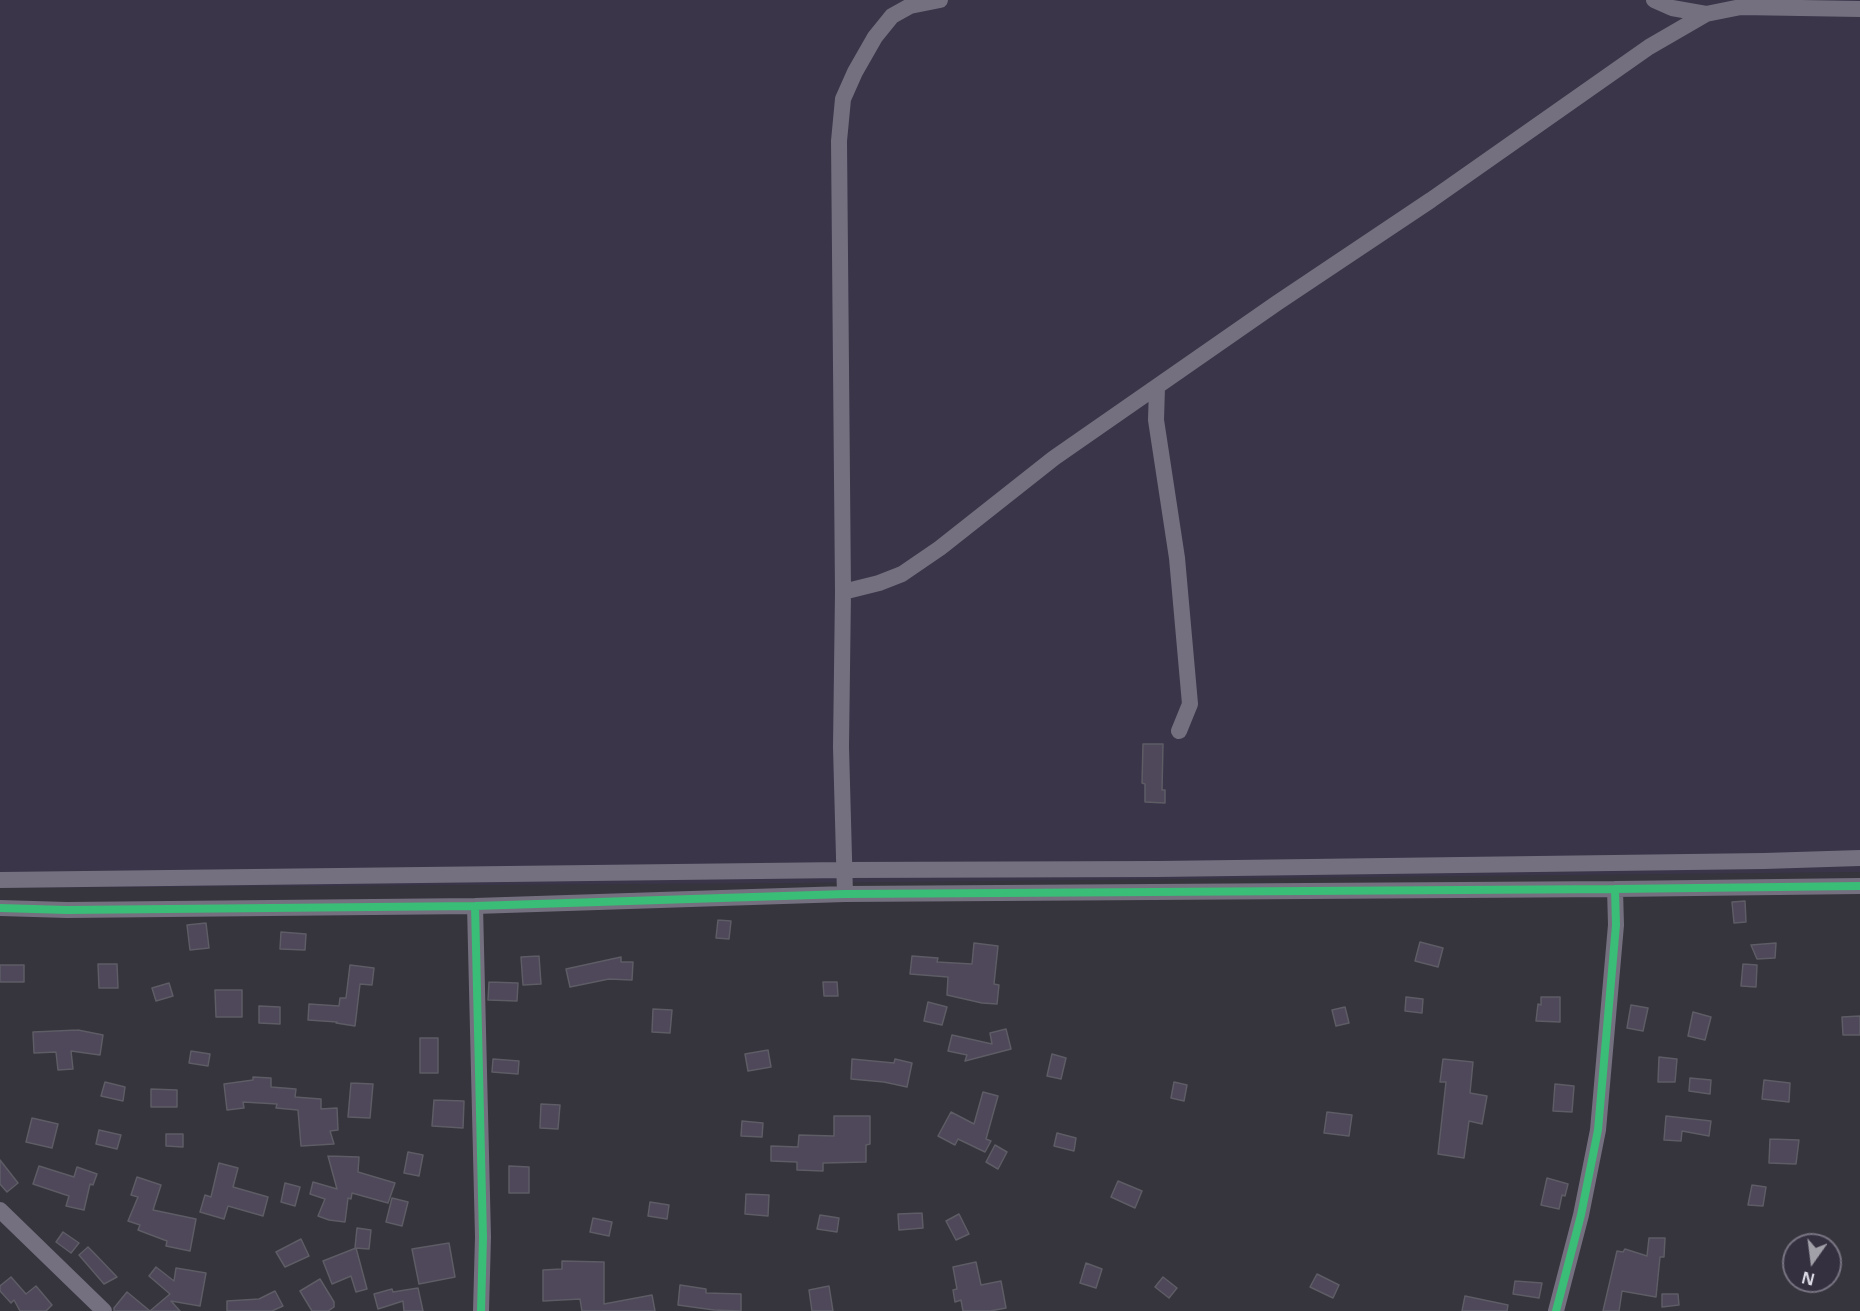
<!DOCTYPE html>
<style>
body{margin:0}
#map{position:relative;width:1860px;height:1311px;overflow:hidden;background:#36343c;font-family:"Noto Sans",sans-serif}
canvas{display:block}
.north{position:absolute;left:1782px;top:1233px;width:60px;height:60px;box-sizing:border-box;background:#353040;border:2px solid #777381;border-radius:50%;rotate:194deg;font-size:16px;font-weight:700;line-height:24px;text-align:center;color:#dad8e2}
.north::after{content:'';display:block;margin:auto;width:21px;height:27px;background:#a19fa8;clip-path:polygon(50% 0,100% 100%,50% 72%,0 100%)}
</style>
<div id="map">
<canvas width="1860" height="1311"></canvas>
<div class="north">N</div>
</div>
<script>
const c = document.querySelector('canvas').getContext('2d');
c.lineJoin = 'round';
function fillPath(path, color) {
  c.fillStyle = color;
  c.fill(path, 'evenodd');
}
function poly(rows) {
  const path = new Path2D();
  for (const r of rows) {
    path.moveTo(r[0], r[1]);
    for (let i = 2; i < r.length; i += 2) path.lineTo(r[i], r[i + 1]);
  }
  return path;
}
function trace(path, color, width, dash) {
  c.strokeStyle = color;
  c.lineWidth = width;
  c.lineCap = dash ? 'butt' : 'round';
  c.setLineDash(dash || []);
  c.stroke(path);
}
fillPath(poly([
 [0,0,1860,0,1860,872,804,883,0,888]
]), '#3a3549');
const building = poly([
 [1143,744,1163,744,1162,790,1165,790,1165,803,1145,802,1145,784,1142,783,1143,744],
 [1745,901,1746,922,1734,923,1732,902,1745,901],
 [718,920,731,921,729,939,716,938,718,920],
 [206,923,209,948,190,950,187,925,206,923],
 [281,932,306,934,305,950,280,949,281,932],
 [1420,942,1443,948,1438,967,1415,961,1420,942],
 [974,943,998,946,994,984,999,985,997,1004,982,1003,947,995,948,977,910,974,912,956,938,958,937,962,972,964,974,943],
 [1776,943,1775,958,1757,959,1751,945,1776,943],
 [539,956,541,984,523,985,521,957,539,956],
 [621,957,621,962,633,962,632,980,609,979,570,987,566,969,621,957],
 [98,964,117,964,118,988,99,988,98,964],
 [1743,964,1757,965,1756,987,1741,986,1743,964],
 [0,965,24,965,24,982,0,982,0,965],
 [350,965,374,968,372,985,360,984,355,1026,336,1023,337,1022,308,1020,309,1004,339,1006,340,998,346,998,350,965],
 [489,982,518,983,517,1001,488,1000,489,982],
 [823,982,837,982,838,996,824,996,823,982],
 [169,983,173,996,156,1001,152,988,169,983],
 [215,990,242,990,242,1017,216,1017,215,990],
 [1406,997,1423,999,1422,1013,1405,1011,1406,997],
 [1541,997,1560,997,1560,1022,1536,1021,1538,1004,1541,1005,1541,997],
 [928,1002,947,1007,942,1025,924,1021,928,1002],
 [1631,1005,1648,1008,1643,1031,1627,1028,1631,1005],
 [259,1006,280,1007,280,1024,259,1023,259,1006],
 [1345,1007,1349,1023,1336,1026,1332,1010,1345,1007],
 [653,1009,672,1010,670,1033,652,1032,653,1009],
 [1693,1012,1711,1017,1705,1040,1688,1036,1693,1012],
 [1860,1016,1860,1035,1843,1035,1842,1017,1860,1016],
 [1006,1029,1011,1049,965,1061,967,1055,948,1051,952,1035,992,1044,990,1033,1006,1029],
 [78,1030,103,1035,100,1055,71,1051,73,1069,58,1070,56,1052,34,1053,33,1032,78,1030],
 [420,1038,438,1038,438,1073,420,1073,420,1038],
 [768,1050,771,1067,748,1071,745,1054,768,1050],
 [191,1051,210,1054,208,1066,189,1063,191,1051],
 [1052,1054,1066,1058,1061,1079,1047,1076,1052,1054],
 [1659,1057,1677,1059,1675,1082,1658,1082,1659,1057],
 [493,1059,519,1061,518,1074,492,1072,493,1059],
 [852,1059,894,1063,895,1059,912,1063,907,1087,884,1082,851,1079,852,1059],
 [1443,1059,1473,1062,1470,1093,1487,1096,1482,1124,1469,1121,1464,1158,1438,1154,1446,1082,1440,1082,1443,1059],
 [253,1077,271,1078,271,1087,296,1089,295,1097,321,1099,321,1109,337,1108,338,1130,330,1131,334,1144,301,1146,298,1110,276,1108,277,1104,243,1102,244,1108,227,1110,224,1084,253,1080,253,1077],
 [1690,1078,1711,1080,1710,1094,1689,1091,1690,1078],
 [1764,1080,1790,1083,1789,1102,1762,1099,1764,1080],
 [105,1082,125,1087,123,1101,101,1096,105,1082],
 [1174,1082,1187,1085,1184,1101,1171,1098,1174,1082],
 [351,1083,373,1084,370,1118,348,1117,351,1083],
 [1555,1084,1574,1086,1572,1112,1553,1111,1555,1084],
 [151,1089,177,1090,177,1107,151,1107,151,1089],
 [983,1092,998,1096,986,1139,991,1141,985,1152,958,1139,955,1145,938,1136,951,1112,974,1124,983,1092],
 [434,1100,464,1101,463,1128,432,1126,434,1100],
 [541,1104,560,1105,558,1129,540,1128,541,1104],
 [1327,1112,1352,1115,1349,1136,1324,1133,1327,1112],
 [834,1116,870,1116,870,1144,866,1145,866,1162,823,1163,823,1171,797,1170,797,1162,771,1161,771,1146,798,1147,799,1135,834,1136,834,1116],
 [1666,1116,1711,1121,1709,1136,1682,1131,1681,1141,1664,1140,1666,1116],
 [32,1118,58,1124,52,1148,26,1142,32,1118],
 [742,1121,763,1123,762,1137,741,1136,742,1121],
 [99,1130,121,1135,117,1149,96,1144,99,1130],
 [1057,1133,1076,1138,1074,1151,1054,1146,1057,1133],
 [166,1134,183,1134,183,1147,166,1146,166,1134],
 [1770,1139,1799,1140,1796,1164,1769,1163,1770,1139],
 [995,1145,1007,1152,998,1169,986,1162,995,1145],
 [408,1152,423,1155,419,1176,404,1173,408,1152],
 [328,1156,359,1157,358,1172,395,1183,388,1203,352,1193,351,1199,348,1198,345,1222,329,1220,318,1216,325,1199,310,1194,313,1182,337,1189,328,1156],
 [0,1160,18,1183,7,1192,0,1184,0,1160],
 [219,1163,238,1168,233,1187,268,1197,263,1216,228,1206,224,1219,200,1212,205,1195,211,1197,219,1163],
 [39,1166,74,1177,77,1167,97,1174,93,1185,90,1184,84,1210,66,1206,69,1196,33,1184,39,1166],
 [509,1166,529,1167,529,1193,509,1193,509,1166],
 [137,1177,161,1185,153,1210,196,1219,190,1251,166,1246,167,1241,138,1230,140,1225,128,1221,138,1197,131,1195,137,1177],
 [1547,1178,1568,1184,1565,1196,1562,1195,1559,1209,1541,1205,1547,1178],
 [1118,1181,1142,1191,1135,1208,1111,1197,1118,1181],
 [285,1183,300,1187,295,1206,281,1202,285,1183],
 [1752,1185,1766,1187,1763,1206,1748,1205,1752,1185],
 [746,1194,769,1195,768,1216,745,1214,746,1194],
 [392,1198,408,1202,402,1226,386,1222,392,1198],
 [650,1202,669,1205,667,1219,648,1216,650,1202],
 [922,1213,923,1228,899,1230,898,1214,922,1213],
 [959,1214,969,1234,956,1240,946,1221,959,1214],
 [820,1215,839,1218,837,1232,817,1229,820,1215],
 [593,1218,612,1222,609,1236,590,1232,593,1218],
 [357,1228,371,1230,369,1249,355,1248,357,1228],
 [63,1232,79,1243,71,1253,56,1242,63,1232],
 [1649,1238,1665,1238,1664,1257,1660,1257,1656,1297,1622,1291,1619,1311,1603,1311,1617,1251,1623,1252,1625,1249,1647,1256,1649,1238],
 [301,1239,309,1256,285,1267,276,1252,301,1239],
 [449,1243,455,1277,419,1284,412,1249,449,1243],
 [88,1247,94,1253,117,1277,104,1284,79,1255,88,1247],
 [356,1248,367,1289,356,1292,351,1276,332,1284,323,1261,356,1248],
 [562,1261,604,1262,604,1304,652,1295,655,1311,582,1311,580,1299,543,1301,543,1270,562,1269,562,1261],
 [976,1262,981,1285,1001,1281,1006,1308,990,1311,963,1311,961,1300,955,1302,953,1290,957,1289,953,1267,976,1262],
 [1086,1263,1102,1269,1096,1288,1080,1283,1086,1263],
 [156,1267,174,1281,176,1268,206,1273,200,1306,171,1301,180,1311,114,1311,114,1308,127,1292,150,1311,170,1294,149,1276,156,1267],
 [1317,1274,1339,1285,1333,1298,1310,1287,1317,1274],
 [11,1277,26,1294,36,1286,52,1305,46,1311,20,1311,14,1300,11,1303,0,1291,0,1286,11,1277],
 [1163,1277,1177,1288,1169,1298,1155,1287,1163,1277],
 [320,1279,334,1302,334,1307,328,1311,312,1311,300,1291,320,1279],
 [1515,1281,1542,1283,1539,1298,1513,1294,1515,1281],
 [680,1285,706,1289,706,1293,741,1294,741,1311,714,1310,678,1305,680,1285],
 [829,1286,833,1311,812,1311,809,1290,829,1286],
 [418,1288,423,1311,404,1311,403,1301,378,1309,374,1294,392,1289,393,1292,418,1288],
 [275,1291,283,1306,272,1311,227,1311,227,1301,259,1299,275,1291],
 [1662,1294,1678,1294,1679,1305,1662,1307,1662,1294],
 [1465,1296,1508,1305,1507,1311,1462,1311,1465,1296]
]);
fillPath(building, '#4e485a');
trace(building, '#5e5c65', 1.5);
trace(poly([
 [1654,0,1672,8,1706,14],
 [1157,387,1156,420,1177,558,1190,704,1179,731],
 [843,592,879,583,902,574,940,548,1054,458,1277,303,1431,200,1649,47,1706,14,1741,7,1860,9],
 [0,880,844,870,1158,869,1764,861,1860,858],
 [845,894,841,747,843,592,839,141,843,99,855,72,875,37,892,16,910,6,940,0],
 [475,906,483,1237,481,1311],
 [0,908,67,910,475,906,845,894,1615,889,1860,886],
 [0,1210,104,1311],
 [1556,1311,1581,1215,1598,1130,1616,925,1615,889]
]), '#74707f', 16);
trace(poly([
 [475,906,483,1237,481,1311],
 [0,908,67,910,475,906,845,894,1615,889,1860,886],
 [1556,1311,1581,1215,1598,1130,1616,925,1615,889]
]), '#3abd76', 8);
</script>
